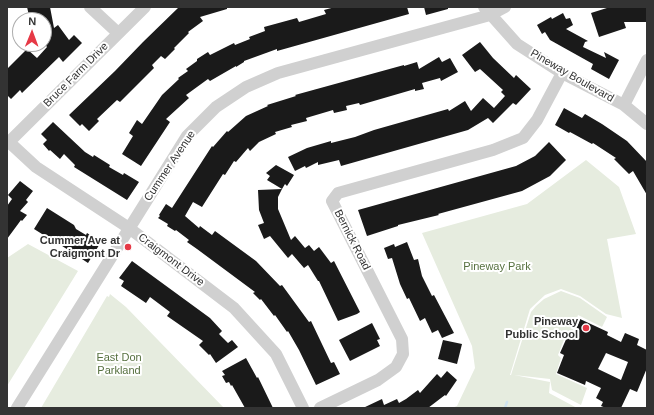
<!DOCTYPE html>
<style>
body{margin:0}
#map{position:relative;width:654px;height:415px;overflow:hidden;background:#fff;font-family:Helvetica,sans-serif}
canvas{display:block}
.frame{position:absolute;inset:0;border:8px solid #333;pointer-events:none}
.north{position:absolute;left:12px;top:12px;width:40px;height:40px;box-sizing:border-box;background:#fff;border:1px solid #adadad;border-radius:50%;rotate:1deg;font-size:11px;font-weight:700;line-height:16px;text-align:center;color:#333}
.north::after{content:'';display:block;margin:auto;width:14px;height:18px;background:#e63946;clip-path:polygon(50% 0,100% 100%,50% 72%,0 100%)}
</style>
<div id="map">
<canvas width="654" height="415"></canvas>
<div class="frame"></div>
<div class="north">N</div>
</div>
<script>
const c = document.querySelector('canvas').getContext('2d');
c.lineJoin = 'round';
function fillPath(path, color) {
  c.fillStyle = color;
  c.fill(path, 'evenodd');
}
function poly(rows) {
  const path = new Path2D();
  for (const r of rows) {
    path.moveTo(r[0], r[1]);
    for (let i = 2; i < r.length; i += 2) path.lineTo(r[i], r[i + 1]);
  }
  return path;
}
function trace(path, color, width, dash) {
  c.strokeStyle = color;
  c.lineWidth = width;
  c.lineCap = dash ? 'butt' : 'round';
  c.setLineDash(dash || []);
  c.stroke(path);
}
function label(font, color, halo, rows, align = 'center') {
  c.font = font + ' Helvetica,sans-serif';
  c.lineWidth = 4;
  c.setLineDash([]);
  c.textBaseline = 'middle';
  c.strokeStyle = halo;
  c.fillStyle = color;
  for (const [text, x, y, turn = 0] of rows) {
    c.save();
    c.translate(x, y);
    c.rotate((+turn || 0) * Math.PI / 180);
    c.textAlign = isNaN(turn) ? turn : align;
    if (halo) c.strokeText(text, 0, 0);
    c.fillText(text, 0, 0);
    c.restore();
  }
}
fillPath(poly([
 [586,160,619,187,636,234,607,239,622,318,606,314,580,296,561,289,545,295,530,309,510,375,511,375,531,312,536,306,544,299,561,291,580,298,607,317,602,327,578,315,572,333,567,332,558,355,561,358,556,374,587,388,581,405,552,390,550,379,514,375,550,382,549,393,577,408,452,408,457,406,475,368,472,346,422,233,527,204],
 [28,244,78,271,7,386,7,258],
 [110,294,126,307,224,408,41,408,107,296,109,297]
]), '#e6ecdf');
trace(poly([
 [505,408,507,402]
]), '#cfe2ee', 2.5);
fillPath(poly([
 [27,7,50,7,54,28,58,25,69,40,74,35,82,43,63,62,59,57,22,93,20,90,11,99,7,95,7,69,27,49,37,58,47,47,44,43,44,18,30,20],
 [179,7,227,7,227,9,200,17,203,21,188,32,189,33,174,48,175,49,165,59,161,56,152,65,154,68,120,102,117,100,97,119,99,121,89,131,82,124,80,126,69,115,115,71,143,42],
 [335,7,407,7,409,14,277,51,277,49,244,61,244,62,236,67,236,66,210,81,208,79,186,95,189,98,166,119,170,122,141,166,122,154,133,136,129,133,137,120,142,124,162,95,179,79,178,78,188,71,186,69,197,61,197,59,208,52,210,55,234,43,235,45,250,39,249,37,265,31,264,27,297,18,299,22,326,14,324,10],
 [424,7,448,7,448,9,426,15],
 [610,7,647,7,647,22,624,22,626,28,599,37,591,13],
 [563,13,566,19,570,18,573,25,566,29,588,41,585,42,583,47,606,58,604,52,619,60,609,79,591,69,593,64,550,40,545,32,542,34,537,25,551,17,552,19],
 [480,42,493,58,514,78,516,75,531,89,516,105,513,103,493,123,488,118,468,130,341,166,339,160,318,165,318,162,306,168,305,166,295,171,288,157,307,148,331,141,331,143,355,137,374,130,448,109,449,111,465,101,471,111,483,98,494,108,505,96,501,92,503,90,480,69,475,72,462,55],
 [439,57,442,62,450,58,458,72,441,81,440,78,422,83,424,89,415,91,415,89,360,105,359,103,346,106,347,110,334,113,333,110,306,118,307,121,291,125,292,127,275,132,276,134,259,142,250,151,248,148,236,162,234,161,225,175,223,174,202,207,193,202,185,216,199,228,200,226,212,235,215,231,256,261,280,286,282,285,309,322,311,321,331,363,334,362,340,374,316,385,299,350,288,331,287,332,275,315,274,316,261,299,260,300,253,293,255,292,197,249,187,242,189,240,176,230,175,231,167,226,168,224,158,218,160,216,159,215,166,204,172,208,212,146,213,147,227,131,228,132,246,116,268,106,267,105,296,96,295,95,404,65,404,66,417,62,419,69],
 [564,108,582,118,585,114,602,124,627,141,647,162,647,195,633,171,629,174,614,159,616,158,593,143,592,144,570,132,569,133,555,125],
 [53,122,85,152,93,157,94,155,110,165,109,167,123,175,124,173,139,182,127,200,74,167,75,165,64,154,60,159,50,150,49,151,43,144,47,140,41,134],
 [549,142,566,160,550,176,522,191,438,214,439,215,398,225,398,226,367,236,358,210,516,166,535,156],
 [276,165,294,175,287,186,285,184,282,189,267,180,270,176,266,173],
 [20,181,33,191,26,200,28,202,20,211,27,215,22,221,21,220,7,239,7,206,12,199,8,195],
 [282,189,278,197,278,209,291,240,295,236,305,248,309,245,314,251,319,247,331,263,334,261,360,312,357,314,338,321,319,281,318,281,308,265,304,268,292,254,288,258,270,236,264,239,258,225,264,223,259,210,258,190],
 [47,208,74,225,76,229,86,235,87,233,101,242,88,263,50,238,50,239,34,229],
 [407,242,414,260,418,259,422,276,432,296,434,295,454,333,442,338,438,330,432,333,425,318,420,321,409,298,407,299,400,284,392,258,388,259,384,248,394,244,395,247],
 [132,261,210,318,222,331,219,334,228,343,232,340,238,347,216,363,210,354,209,355,199,345,203,341,167,316,170,312,150,297,146,303,121,286,124,281,119,278],
 [580,319,608,332,607,335,621,342,625,333,639,339,637,345,647,350,647,368,637,392,630,389,621,408,606,408,601,406,603,402,596,398,601,388,586,381,585,385,557,373,564,355,560,353,568,335,573,337],
 [606,353,628,362,621,380,598,369],
 [372,323,380,339,377,340,380,346,350,361,339,340],
 [443,340,462,344,457,364,438,359],
 [246,358,257,378,258,377,273,408,245,408,232,385,231,386,229,382,226,383,222,376,225,375,222,371],
 [447,371,457,380,446,396,445,395,428,408,363,408,382,399,384,405,397,399,399,403,406,399,418,390,420,393,437,374,441,378]
]), '#1a1a1a');
trace(poly([
 [90,7,118,33],
 [484,7,517,44,562,73,624,105,647,124],
 [624,105,647,60],
 [9,142,36,167,129,228,234,308,276,354,303,408],
 [7,144,145,7],
 [17,408,187,136,216,107,246,87,278,73,490,15,505,7],
 [320,408,378,380,396,367,403,354,402,339,332,201,338,193,493,150,523,138,537,120,562,73]
]), '#d0d0d0', 12);
for (const [x, y, r, color] of [
 [128,247,4,"#e63946"],
 [586,328,4,"#e63946"]
]) {
  const dot = new Path2D();
  dot.arc(x, y, r, 0, 2 * Math.PI);
  c.fillStyle = color;
  c.fill(dot);
  trace(dot, '#fff', 1.5);
}
label('11px', '#333', '#fff', [
 ["Bruce Farm Drive",76,75,-45],
 ["Pineway Boulevard",572,76,30],
 ["Cummer Avenue",170,166,-56],
 ["Bernick Road",352,240,63],
 ["Craigmont Drive",171,260,37]
]);
label('bold 11px', '#333', '#fff', [
 ["Cummer Ave at",120,241],
 ["Craigmont Dr",120,254],
 ["Pineway",578,322],
 ["Public School",578,335]
], 'right');
label('11px', '#56703f', '#fff', [
 ["Pineway Park",497,267],
 ["East Don",119,358],
 ["Parkland",119,371]
]);
</script>
